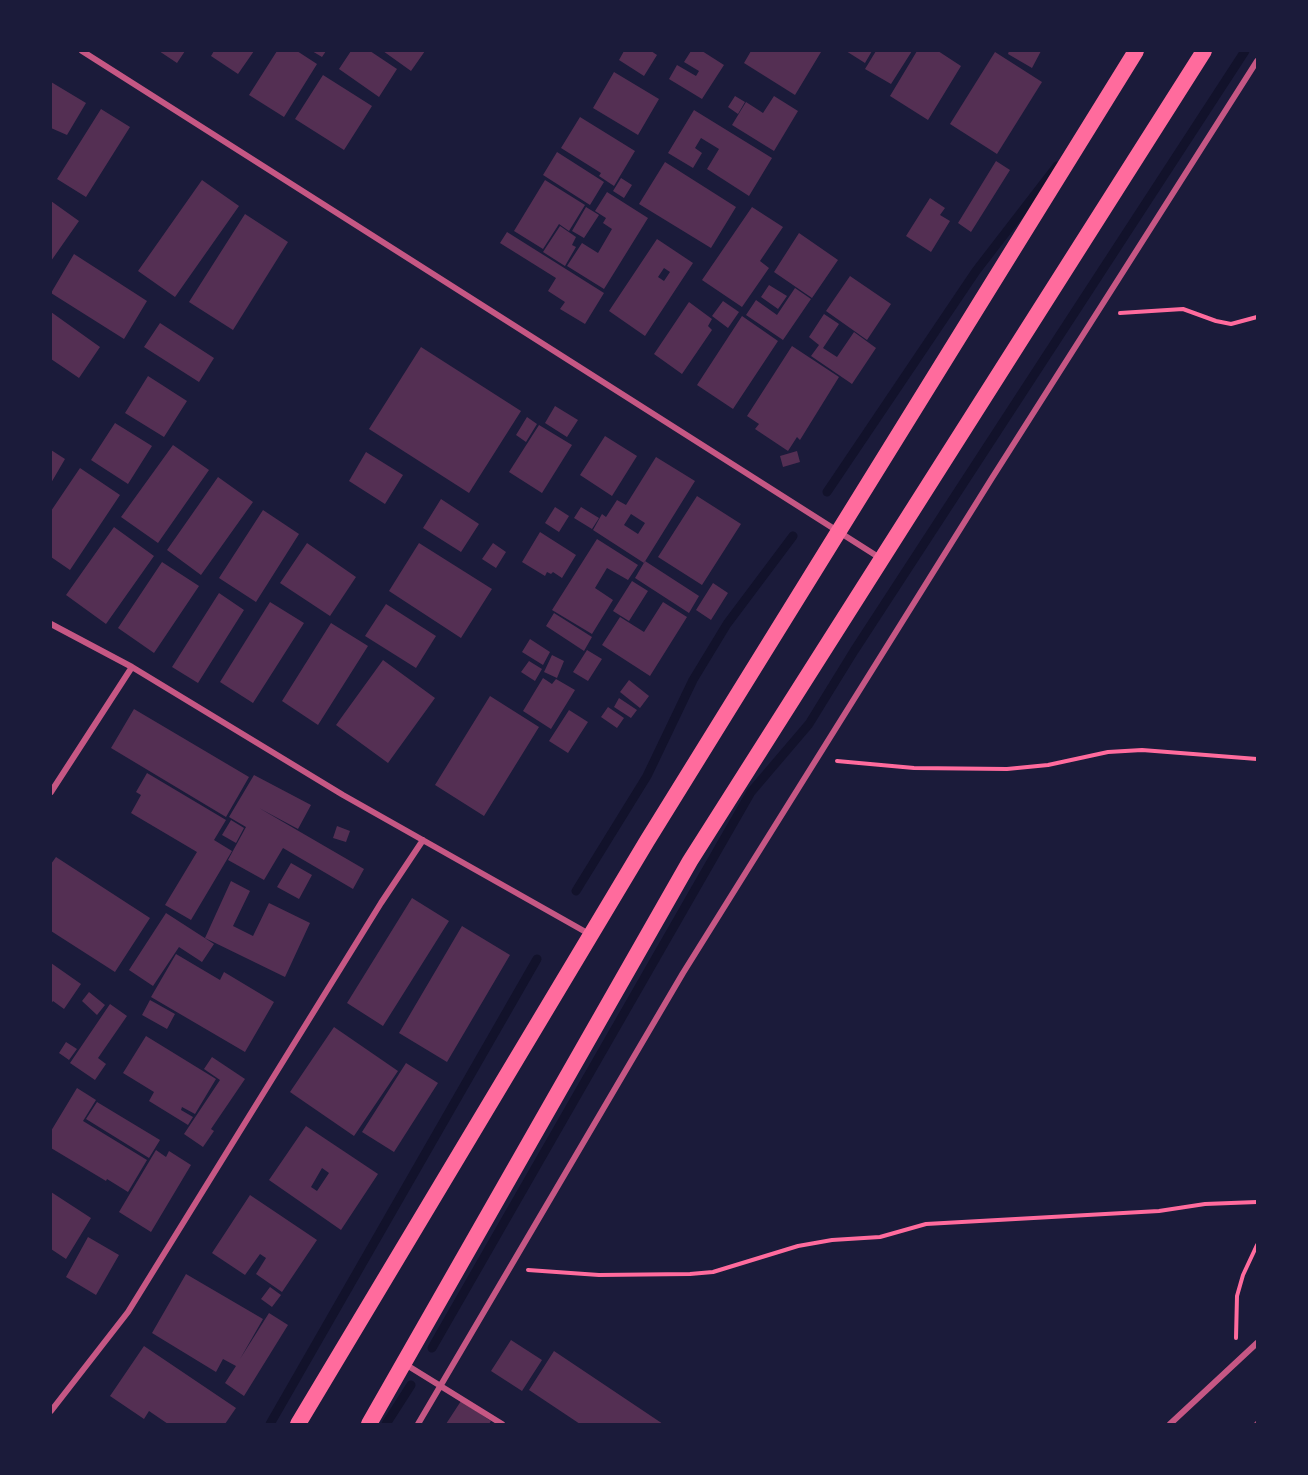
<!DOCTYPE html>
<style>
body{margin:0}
#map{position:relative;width:1308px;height:1475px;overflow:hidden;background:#1b1b3a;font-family:"PT Sans",sans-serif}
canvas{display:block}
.frame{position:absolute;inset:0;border:52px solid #1b1b3a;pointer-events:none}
</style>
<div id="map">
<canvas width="1308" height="1475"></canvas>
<div class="frame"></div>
</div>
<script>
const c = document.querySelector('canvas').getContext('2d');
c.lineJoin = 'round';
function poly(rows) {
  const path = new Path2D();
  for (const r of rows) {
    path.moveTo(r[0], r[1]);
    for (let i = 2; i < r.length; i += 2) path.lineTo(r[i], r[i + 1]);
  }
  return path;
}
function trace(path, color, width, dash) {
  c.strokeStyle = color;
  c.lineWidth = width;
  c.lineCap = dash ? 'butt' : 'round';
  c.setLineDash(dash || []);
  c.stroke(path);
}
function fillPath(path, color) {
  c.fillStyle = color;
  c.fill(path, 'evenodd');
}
trace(poly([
 [827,492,976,271,1057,166],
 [576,891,647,776,693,680,727,624,793,536],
 [432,1348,751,792,809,724,854,651,1245,51],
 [270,1424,537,959],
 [386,1424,411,1385]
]), '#12122b', 9);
fillPath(poly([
 [159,51,185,51,177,63],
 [214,51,254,51,238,74,211,56],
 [277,51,297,51,317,64,284,117,249,95],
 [312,51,326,51,322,57],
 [351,51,370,51,397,69,379,97,339,69],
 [383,51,425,51,411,71],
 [624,51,651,51,657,55,644,76,619,60],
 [691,51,702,51,724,65,702,99,669,79,677,65,696,76,699,71,684,62],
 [751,51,820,51,821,52,795,95,744,63],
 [846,51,872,51,865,63],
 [876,51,912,51,891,84,865,69],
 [917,51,938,51,961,66,928,120,890,96],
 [1009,51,1041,51,1032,68,1008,54],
 [995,52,1042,82,997,154,950,124],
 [614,72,659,99,638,135,593,108],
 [323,75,372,106,344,150,295,119],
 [51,82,86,103,67,135,51,128],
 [735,96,745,102,738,114,728,107],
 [774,96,798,111,774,151,732,125,746,102,763,113],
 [101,109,130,127,86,197,57,179],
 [694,110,772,158,749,196,707,169,719,149,701,138,695,148,702,153,693,168,668,153],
 [580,117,635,151,614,186,599,176,601,173,561,148],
 [557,152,604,182,590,205,543,175],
 [996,161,1010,170,971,232,958,223],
 [665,162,736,207,711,248,639,204],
 [621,178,632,185,624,198,613,191],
 [202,180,239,206,175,297,138,271],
 [545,180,585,205,569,231,559,224,543,249,514,231],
 [607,192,648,218,604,289,567,266,582,243,598,253,612,229,603,223,606,218,595,211],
 [930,198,945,208,940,215,950,221,931,252,906,236],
 [51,201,79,221,51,261],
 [586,207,599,215,584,238,572,231],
 [752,207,783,227,760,261,769,268,742,307,702,280],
 [245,214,288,242,233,330,189,302],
 [560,226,576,237,572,245,576,247,565,266,543,252],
 [507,232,604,293,585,324,560,309,565,302,548,291,556,278,500,243],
 [799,233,838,260,812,298,774,272],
 [657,239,693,263,645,336,609,311],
 [664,268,670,272,664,281,658,277],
 [74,254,147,301,124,339,51,293],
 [850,276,891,304,867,340,826,311],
 [769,285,787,296,778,309,761,297],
 [795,288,811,299,783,340,746,315,756,300,777,315],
 [723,301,739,312,728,328,712,316],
 [689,302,712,319,708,326,712,330,682,374,654,354],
 [51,312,100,347,79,378,51,359],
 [824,314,839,324,823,348,837,357,854,332,876,348,852,384,811,356,819,345,809,337],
 [742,316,778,341,733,409,697,385],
 [160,323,214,358,199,382,144,347],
 [792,346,839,377,800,440,797,437,788,451,755,429,759,424,747,416],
 [421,347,521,411,469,493,369,429],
 [148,376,187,401,164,437,125,413],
 [555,406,578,420,567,437,545,423],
 [527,417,537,424,526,442,516,435],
 [115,423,152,446,128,484,91,460],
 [539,425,572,445,542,493,509,472],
 [605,436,637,456,612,496,580,475],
 [173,445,209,470,158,543,121,517],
 [51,450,65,459,51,483],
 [797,451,800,462,783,467,780,456],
 [366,452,403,475,385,504,349,481],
 [656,457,695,481,644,563,593,530,602,514,606,517,617,500,626,505],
 [631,514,645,523,638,534,624,525],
 [80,468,120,495,70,570,51,557,51,511],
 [218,477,253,502,201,575,167,550],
 [697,496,741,524,702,585,658,557],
 [441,499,479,524,461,552,423,528],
 [555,507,569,516,559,532,545,523],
 [581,507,599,518,592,529,574,518],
 [263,510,299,534,256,602,219,578],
 [114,527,154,556,106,624,66,595],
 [540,532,576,555,562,578,553,572,551,574,547,572,545,576,522,562],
 [597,539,638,565,628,580,607,568,595,588,613,600,592,634,552,610],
 [307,543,356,577,330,616,280,583],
 [419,543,492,589,461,638,389,591],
 [493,543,506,552,496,568,482,559],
 [645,561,699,596,689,613,635,578],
 [162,562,199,586,154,653,118,628],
 [632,581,648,591,629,621,613,611],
 [713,583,728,593,711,620,696,610],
 [219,593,244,610,198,683,172,667],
 [270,602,304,623,253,703,220,682],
 [663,602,687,617,650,676,602,645,620,617,644,632],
 [386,604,436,636,416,668,365,636],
 [554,613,592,637,584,651,546,626],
 [331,623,368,646,318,725,282,701],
 [530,639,550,652,543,665,522,652],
 [587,650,602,659,588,681,573,672],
 [552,655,564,661,557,678,544,672],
 [383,660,435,698,388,763,336,725],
 [529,661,542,669,535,681,521,672],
 [543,678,552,684,556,679,575,690,551,729,523,711],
 [629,680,649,696,640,708,620,692],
 [490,696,539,727,484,816,435,785],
 [619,698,637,710,631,718,614,707],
 [608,707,624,718,617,728,601,717],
 [134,709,249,777,226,817,111,748],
 [569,710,588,722,568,753,549,741],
 [147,773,226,820,214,840,232,851,191,920,165,905,197,852,131,813,141,795,136,792],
 [254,775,311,805,298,829,259,808,364,869,353,889,283,848,264,880,228,860,246,827,229,817],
 [231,820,244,828,236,843,222,835],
 [337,826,350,831,346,842,333,838],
 [56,857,150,918,115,972,51,931,51,864],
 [291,863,312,875,299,899,277,887],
 [231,881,250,891,233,926,253,936,269,903,310,923,285,977,205,938],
 [412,898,449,921,383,1026,347,1003],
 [166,913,214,944,202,962,179,947,153,986,129,970],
 [462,926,510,955,447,1062,399,1033],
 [176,954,220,980,224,972,274,1002,245,1052,151,997],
 [51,963,81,984,64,1009,53,1001,51,1004],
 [89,992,105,1005,97,1015,82,1001],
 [150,1000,175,1014,167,1029,142,1015],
 [110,1004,127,1016,98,1058,106,1064,95,1080,70,1063],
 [334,1027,398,1071,354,1136,290,1092],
 [146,1036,216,1079,195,1114,182,1107,181,1110,193,1117,188,1125,149,1101,154,1092,123,1073],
 [66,1042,77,1049,69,1060,59,1053],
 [212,1057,245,1079,211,1129,214,1131,203,1147,184,1134,220,1080,204,1069],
 [406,1063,438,1083,394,1152,362,1132],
 [77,1088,96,1100,83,1121,147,1160,128,1192,107,1179,106,1181,51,1148,51,1131],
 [97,1102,160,1140,149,1158,86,1119],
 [306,1126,378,1174,341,1230,269,1180],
 [322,1168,329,1173,317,1191,311,1187],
 [156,1150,166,1157,169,1151,191,1165,151,1232,119,1212],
 [51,1192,91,1218,66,1259,51,1249],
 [250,1195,317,1240,282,1292,256,1274,266,1258,260,1254,245,1275,212,1253],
 [88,1237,119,1255,96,1295,66,1277],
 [186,1274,263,1319,240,1359,269,1313,288,1325,244,1396,225,1383,236,1366,223,1359,216,1372,152,1333],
 [270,1287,281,1295,272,1307,261,1299],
 [511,1340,542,1360,522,1391,491,1371],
 [144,1346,236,1408,225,1424,168,1424,149,1411,144,1419,110,1396],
 [554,1351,663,1424,580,1424,529,1390],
 [461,1401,491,1421,489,1424,446,1424]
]), '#542f53');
trace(poly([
 [1120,313,1183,309,1216,321,1231,324,1257,317],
 [837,761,914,768,1007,769,1048,765,1108,752,1142,750,1257,759],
 [528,1270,599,1275,690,1274,713,1272,798,1246,832,1240,880,1237,926,1224,1159,1211,1205,1204,1257,1202],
 [1236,1338,1237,1296,1243,1275,1257,1245]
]), '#ff6b9d', 4);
trace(poly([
 [82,51,880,558],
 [51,624,132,667,343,795,591,935],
 [51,792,132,667],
 [405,1364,502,1424],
 [51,1411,128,1312,381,903,423,840],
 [418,1424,683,973,992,478,1257,61],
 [1170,1424,1257,1343]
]), '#c65784', 6);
trace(poly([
 [298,1424,647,841,1136,51],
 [369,1424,690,861,1204,51]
]), '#ff6b9d', 16);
trace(poly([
 [1256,1424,1257,1423]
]), '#a44b75', 4.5);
</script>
